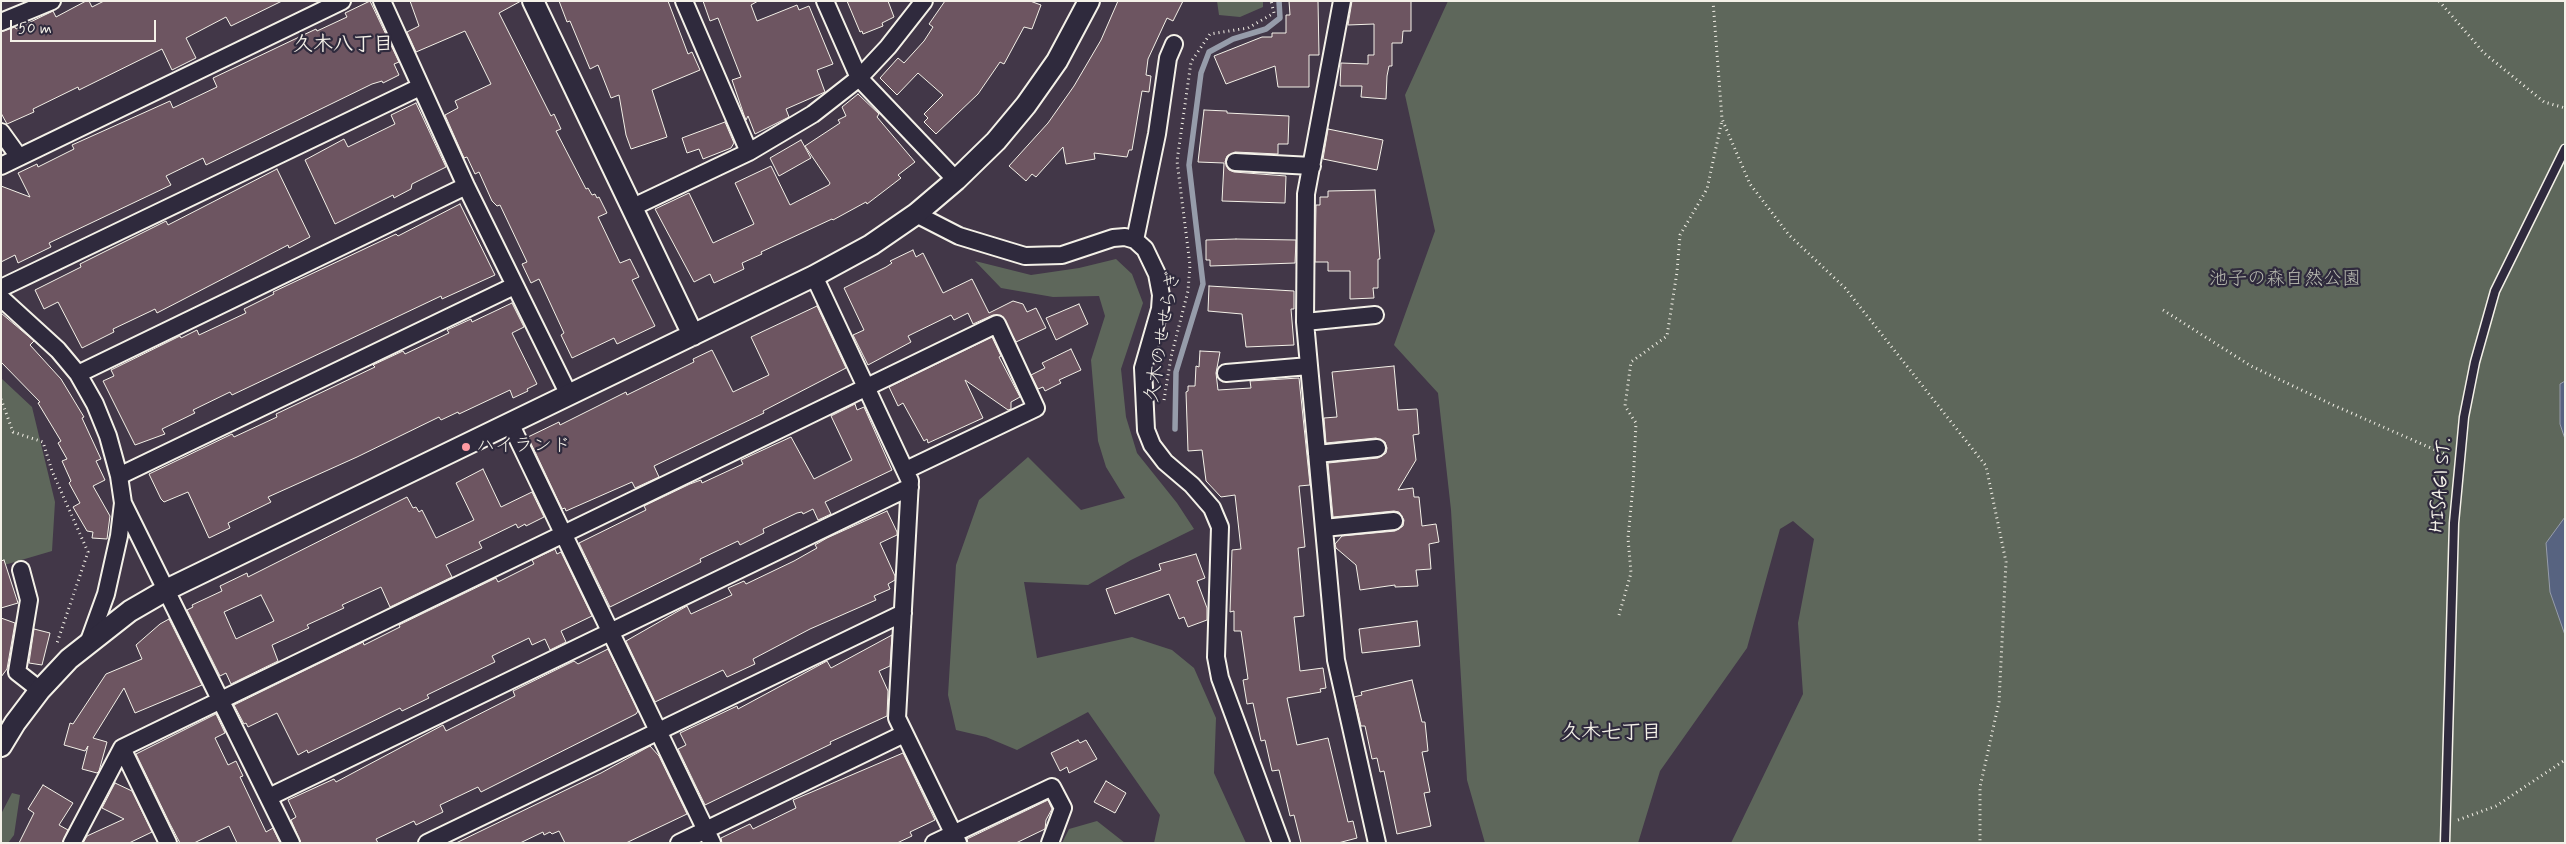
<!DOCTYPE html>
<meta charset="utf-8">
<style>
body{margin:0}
#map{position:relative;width:2566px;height:844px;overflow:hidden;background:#423748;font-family:Mynerve,sans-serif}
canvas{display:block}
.frame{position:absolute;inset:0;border:2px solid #f4f1e8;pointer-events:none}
.scale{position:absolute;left:10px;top:20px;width:146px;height:22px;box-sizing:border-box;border:2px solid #f4f1e8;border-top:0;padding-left:6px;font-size:15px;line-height:18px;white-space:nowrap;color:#f4f1e8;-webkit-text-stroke:4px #2f2a3d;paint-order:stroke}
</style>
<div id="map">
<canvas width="2566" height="844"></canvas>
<div class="frame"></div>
<div class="scale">50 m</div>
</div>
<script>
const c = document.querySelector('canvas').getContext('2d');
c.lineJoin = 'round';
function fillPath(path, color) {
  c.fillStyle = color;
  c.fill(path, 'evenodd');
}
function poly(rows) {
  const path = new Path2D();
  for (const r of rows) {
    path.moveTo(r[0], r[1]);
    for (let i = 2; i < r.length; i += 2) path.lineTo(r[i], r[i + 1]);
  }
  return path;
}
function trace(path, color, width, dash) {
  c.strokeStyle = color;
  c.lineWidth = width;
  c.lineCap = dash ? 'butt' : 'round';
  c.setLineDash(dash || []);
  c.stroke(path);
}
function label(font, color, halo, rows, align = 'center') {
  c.font = font + ' Mynerve,"Klee One",sans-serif';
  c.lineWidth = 4.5;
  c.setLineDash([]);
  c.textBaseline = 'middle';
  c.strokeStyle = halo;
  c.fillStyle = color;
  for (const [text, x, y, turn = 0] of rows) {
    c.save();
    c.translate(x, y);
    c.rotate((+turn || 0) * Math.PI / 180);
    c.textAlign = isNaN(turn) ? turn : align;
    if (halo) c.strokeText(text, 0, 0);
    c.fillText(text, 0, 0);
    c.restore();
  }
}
fillPath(poly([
 [1217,1,1263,1,1263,7,1240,17,1219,15],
 [1448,1,2565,1,2565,843,1731,843,1803,694,1798,623,1814,539,1793,521,1780,529,1747,648,1660,771,1638,843,1485,843,1467,780,1451,510,1438,393,1394,345,1435,231,1405,95],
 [1116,259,1132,274,1143,303,1121,369,1126,417,1137,453,1177,503,1194,529,1131,560,1088,585,1024,582,1037,658,1132,637,1172,650,1194,668,1216,718,1214,773,1246,843,1154,843,1160,815,1088,712,1017,750,986,737,956,730,948,695,956,565,979,500,1028,457,1081,510,1125,498,1106,467,1098,441,1091,360,1105,316,1099,296,1053,297,1001,288,975,261,1031,275,1079,268],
 [1,378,32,407,55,502,52,551,1,566],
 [12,793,20,795,14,835,8,843,1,843,1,814],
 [1097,821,1125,843,1062,843,1069,829]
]), '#5e675b');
const water = poly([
 [2565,381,2565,439,2560,424,2560,384,2565,381],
 [2565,517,2565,635,2550,592,2546,543,2565,517]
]);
fillPath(water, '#576380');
trace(water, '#969caa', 1);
trace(poly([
 [1175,429,1176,372,1203,284,1189,165,1201,73,1209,52,1233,39,1266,29,1280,18,1279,1]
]), '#969caa', 5.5);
const building = poly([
 [86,1,89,1,92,7,104,1,282,1,231,26,226,17,186,38,196,58,172,70,162,49,79,90,78,87,33,109,34,112,7,124,1,113,1,32,15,27,16,29,53,11,56,17,86,1],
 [370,1,399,62,394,64,399,75,383,83,382,81,372,84,206,165,203,158,166,176,171,185,49,243,51,247,18,263,15,255,1,262,1,186,30,197,18,173,37,164,38,167,74,149,72,145,170,101,173,108,217,87,213,78,316,29,317,31,347,17,345,13,370,1],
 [410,1,521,1,499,13,551,116,554,114,561,129,556,131,586,189,588,188,592,195,595,194,597,198,599,197,607,213,598,217,620,263,630,259,639,277,632,280,655,326,617,344,614,338,572,358,561,335,564,333,539,279,531,283,522,264,527,262,500,205,497,206,492,201,479,172,475,174,467,157,464,158,445,115,458,108,455,101,491,84,465,31,416,52,407,32,419,26,410,1],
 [559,1,668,1,688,54,692,52,700,70,652,90,667,137,631,149,626,135,619,95,611,98,598,65,590,69,570,21,567,22,559,1],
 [703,1,758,1,751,5,757,21,797,5,799,10,809,6,833,64,817,70,825,92,786,109,789,117,755,134,748,116,746,120,744,115,732,80,741,77,718,18,710,21,703,1],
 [847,1,888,1,894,17,882,23,883,26,863,34,862,31,860,32,847,1],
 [945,1,1030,1,1041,5,1032,29,1024,27,1004,64,1000,62,978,94,936,134,924,122,928,118,924,114,943,95,918,73,897,95,880,78,898,58,904,63,924,41,933,27,929,24,945,1],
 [1118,1,1183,1,1173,21,1167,18,1148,59,1146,75,1151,76,1149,92,1142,91,1132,150,1129,150,1127,157,1094,153,1095,159,1066,164,1063,147,1036,177,1032,174,1026,181,1009,166,1048,123,1074,86,1101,40,1118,1],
 [1289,1,1318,1,1319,55,1309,55,1309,87,1278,87,1275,66,1226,84,1214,56,1262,37,1272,37,1272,33,1286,33,1286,15,1290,15,1289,1],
 [1352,1,1411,1,1411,31,1403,31,1402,43,1392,43,1392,66,1389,66,1387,76,1386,99,1361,97,1362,86,1340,86,1341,63,1368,64,1368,55,1374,55,1374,24,1348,25,1352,1],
 [858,94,879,114,877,117,915,162,898,175,901,178,867,204,866,202,833,220,832,219,761,252,762,254,742,263,744,269,714,283,710,274,694,282,655,209,689,193,713,243,754,224,735,183,771,166,790,205,829,185,830,183,805,146,840,123,838,120,846,116,842,107,858,94],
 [416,103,446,167,412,184,411,189,394,198,393,195,335,224,305,160,344,139,348,147,395,124,391,115,416,103],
 [1204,110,1227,111,1227,113,1289,116,1288,144,1278,144,1278,154,1235,152,1227,156,1225,162,1229,170,1234,172,1286,176,1285,203,1222,201,1224,163,1198,162,1204,110],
 [725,122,734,143,731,148,703,159,699,149,687,153,682,138,725,122],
 [1328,129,1383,140,1377,170,1323,159,1328,129],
 [801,140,811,158,779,176,770,158,801,140],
 [277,169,310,237,289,248,288,245,157,313,155,309,151,311,113,329,114,332,82,348,58,302,44,309,35,290,81,267,80,264,166,221,168,225,277,169],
 [1375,190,1380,259,1378,259,1378,288,1373,288,1374,298,1350,299,1350,271,1328,271,1328,262,1315,262,1316,205,1320,205,1320,197,1328,197,1328,191,1375,190],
 [460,204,495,275,442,299,441,296,232,395,230,392,193,410,195,413,162,429,165,434,135,445,103,381,114,376,111,370,180,336,181,338,197,330,199,335,246,313,244,309,274,294,273,292,396,234,398,236,460,204],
 [1236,239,1296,240,1295,263,1210,266,1210,260,1206,260,1206,240,1236,239],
 [913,250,916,257,923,253,943,293,972,279,989,313,1013,301,1023,304,1027,312,1036,308,1046,328,1016,342,1002,316,993,315,973,324,968,313,954,320,951,315,908,336,911,342,868,365,853,335,864,330,844,288,886,267,892,263,890,261,913,250],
 [1209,286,1294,291,1294,309,1291,309,1294,345,1246,347,1242,314,1208,311,1209,286],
 [512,303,524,327,512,333,537,384,527,389,528,391,513,398,510,390,459,414,458,412,441,420,439,417,357,457,268,497,271,502,228,523,230,528,209,538,188,492,164,502,161,499,149,474,232,434,234,437,277,417,276,414,375,367,373,365,403,351,405,354,449,333,447,330,471,319,472,322,512,303],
 [1079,304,1088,324,1056,340,1046,318,1079,304],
 [817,306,846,368,763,411,764,413,654,466,659,477,635,488,632,482,566,511,565,508,562,509,528,437,559,422,560,425,626,392,627,395,694,362,693,359,712,350,733,392,769,375,751,337,817,306],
 [1,313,34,341,30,345,61,379,84,417,82,418,101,459,96,461,105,480,93,486,110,516,107,539,92,538,93,532,87,531,73,507,80,503,69,483,71,481,62,461,67,459,58,443,61,441,38,403,40,402,1,362,1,313],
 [992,337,1001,356,999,357,1020,397,1011,402,1011,409,1008,410,965,380,983,418,928,443,927,439,924,441,903,403,898,406,889,387,992,337],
 [1071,349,1081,370,1059,380,1061,383,1045,391,1043,387,1038,389,1031,375,1045,368,1042,363,1071,349],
 [1200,351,1220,352,1216,373,1218,390,1251,388,1250,381,1299,378,1310,485,1299,486,1305,547,1298,548,1304,616,1294,617,1300,671,1323,668,1326,688,1320,689,1321,692,1287,698,1297,745,1328,738,1348,822,1353,821,1357,838,1338,843,1301,843,1294,815,1290,816,1279,770,1272,771,1265,740,1261,741,1253,703,1247,704,1243,680,1248,679,1241,631,1234,631,1234,611,1230,612,1232,550,1241,549,1235,495,1221,497,1206,481,1202,450,1188,451,1186,392,1188,391,1188,386,1195,386,1196,366,1199,367,1200,351],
 [1394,366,1398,410,1417,409,1419,434,1413,435,1416,460,1398,490,1413,488,1414,497,1419,497,1422,526,1436,524,1439,542,1429,544,1431,569,1416,570,1418,586,1395,587,1395,585,1360,590,1356,565,1336,548,1335,544,1342,536,1395,531,1403,526,1404,520,1399,512,1394,511,1333,517,1328,463,1378,458,1386,453,1387,448,1385,442,1376,438,1326,443,1324,418,1337,417,1332,372,1394,366],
 [855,404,857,410,864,407,892,470,825,502,831,514,818,520,813,509,803,514,802,512,797,513,763,529,764,533,740,545,738,541,700,559,701,562,610,607,579,543,646,510,644,506,690,484,701,480,702,483,743,464,741,460,791,437,814,479,852,460,831,416,855,404],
 [483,469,501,507,532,492,544,517,526,526,525,524,518,528,516,524,479,542,482,548,446,565,452,577,390,607,381,587,342,605,344,608,307,625,309,628,272,645,278,661,231,684,226,673,220,676,187,610,193,607,192,605,222,591,220,586,247,573,248,577,407,497,413,508,416,507,419,512,422,510,436,538,474,520,456,483,483,469],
 [261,595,274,621,236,639,224,612,261,595],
 [887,511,897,532,897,535,880,543,895,576,895,580,888,584,890,589,874,596,876,600,810,629,753,659,755,664,727,677,723,670,655,702,626,641,687,606,691,614,732,595,728,588,744,581,746,584,794,561,817,548,815,545,827,538,887,511],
 [555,549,557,554,561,552,592,616,561,631,566,642,550,650,545,639,532,645,529,638,492,656,495,662,427,695,429,698,402,711,400,708,308,753,307,750,298,755,277,713,248,727,246,723,244,724,234,705,363,642,364,645,400,627,399,625,496,578,498,582,534,564,532,560,555,549],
 [1196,554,1205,578,1197,581,1207,608,1207,620,1188,627,1184,617,1179,619,1169,594,1115,614,1106,589,1161,570,1159,564,1196,554],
 [4,560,18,603,1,608,1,561,4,560],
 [1,618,15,623,7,669,1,677,1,618],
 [169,619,202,685,135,713,124,688,93,738,107,742,99,771,97,773,82,769,88,746,85,751,64,745,70,723,73,724,106,674,142,659,136,645,160,624,169,619],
 [1417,621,1420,646,1362,653,1359,629,1417,621],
 [34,629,50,633,42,665,29,663,34,629],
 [892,635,890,666,879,671,888,691,887,716,830,742,831,744,705,805,678,749,686,745,680,733,737,706,738,709,827,661,831,668,892,635],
 [608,649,638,711,636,714,481,792,478,787,440,805,443,812,416,825,414,821,376,839,378,843,301,843,291,820,296,817,288,800,334,779,336,782,443,725,446,731,515,696,513,691,574,661,578,664,608,649],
 [1412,680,1422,722,1425,722,1428,751,1422,752,1430,792,1424,793,1431,826,1397,834,1384,771,1380,772,1377,758,1372,759,1365,726,1361,726,1354,697,1362,695,1361,692,1412,680],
 [216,714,225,733,215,738,228,765,236,761,243,776,240,777,266,832,273,828,280,843,237,843,229,826,194,843,180,843,170,824,136,754,216,714],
 [1078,740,1080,743,1086,740,1097,759,1069,773,1067,767,1060,771,1051,753,1078,740],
 [650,746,659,756,687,814,626,843,565,843,559,831,552,834,550,832,544,835,543,832,520,843,456,843,601,773,650,746],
 [903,753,935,820,910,832,912,836,897,843,722,843,721,838,750,824,753,829,796,808,793,800,903,753],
 [1106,781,1126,793,1115,813,1094,802,1106,781],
 [115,783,132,791,152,832,129,843,83,843,87,836,124,819,102,808,115,783],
 [43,785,73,803,59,825,68,830,62,843,19,843,34,813,28,809,43,785],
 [1048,800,1052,809,1046,820,1045,829,1016,843,968,843,967,839,1048,800]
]);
fillPath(building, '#6d5561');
trace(building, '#f4f1e8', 1);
const service = poly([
 [2445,843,2454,523,2464,417,2475,362,2495,291,2565,149]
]);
const minor = poly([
 [382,1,466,186,569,395],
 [684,1,749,152],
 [825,1,859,78,956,180],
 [1342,1,1306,194,1305,322,1336,660,1377,843],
 [1,22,52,1],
 [1,132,19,157],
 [1235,162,1312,166],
 [1,166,342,1],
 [631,208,749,152,813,114,859,78,888,47,924,1],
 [916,214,959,236,1025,256,1062,255,1113,238,1125,237,1135,240,1145,249,1157,274,1161,295,1160,309,1143,368,1146,430,1152,445,1165,462,1192,485,1212,508,1220,527,1216,657,1220,678,1281,843],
 [1135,240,1157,134,1168,58,1174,44],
 [814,276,910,481,897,718,958,843],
 [1,288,420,87],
 [1,298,58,350,78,374,95,404,108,436,119,476,123,503,119,536,106,594,89,641],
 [1305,322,1375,315],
 [1226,373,1309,366],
 [78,374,466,186],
 [510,423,712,843],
 [1317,454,1377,448],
 [119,476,514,286],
 [123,503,291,843],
 [1324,528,1394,521],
 [21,570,29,600,17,672,40,690],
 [122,748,168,843],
 [269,797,910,487],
 [72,843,122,748,997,324,1036,408,906,470],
 [427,843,903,613],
 [679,843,904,734],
 [934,843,1052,787,1063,808,1050,843]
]);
const tertiary = poly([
 [533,1,693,335],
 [1,746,15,723,40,690,69,659,130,611,168,589,814,276,871,245,916,214,956,180,996,141,1026,105,1057,61,1089,1]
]);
trace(service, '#f4f1e8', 11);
trace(minor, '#f4f1e8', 20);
trace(tertiary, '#f4f1e8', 24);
trace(poly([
 [1713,1,1722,119,1750,184,1789,235,1845,288,1986,466,2006,562,1999,702,1980,787,1980,843],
 [2439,1,2484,53,2544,102,2565,108],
 [2163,310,2251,366,2333,405,2447,455],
 [1,399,13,432,43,442,52,471,88,552,57,643],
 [1164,400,1171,357,1188,291,1190,265,1177,161,1191,62,1210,34,1248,28,1274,13,1271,1],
 [1619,615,1631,573,1628,538,1633,486,1636,423,1625,406,1631,362,1667,336,1677,272,1680,235,1707,189,1722,120],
 [2458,820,2496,806,2565,760]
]), '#f4f1e8', 3, [1, 4]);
trace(service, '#2f2a3d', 8);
trace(minor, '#2f2a3d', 16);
trace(tertiary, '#2f2a3d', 20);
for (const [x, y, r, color] of [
 [466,447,5,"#ff9aa2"]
]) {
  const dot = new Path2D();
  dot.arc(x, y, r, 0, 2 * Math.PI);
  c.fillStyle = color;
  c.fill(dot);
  trace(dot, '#2f2a3d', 2);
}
label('19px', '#b8bab0', '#2f2a3d', [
 ["池子の森自然公園",2285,280]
]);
label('19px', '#f4f1e8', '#2f2a3d', [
 ["久木のせせらぎ",1164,337,-80],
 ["HISAGI ST.",2442,485,-85]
]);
label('19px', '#f4f1e8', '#2f2a3d', [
 ["ハイランド",476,447]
], 'left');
label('bold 20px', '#f4f1e8', '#2f2a3d', [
 ["久木八丁目",343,46],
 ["久木七丁目",1611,734]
]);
</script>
